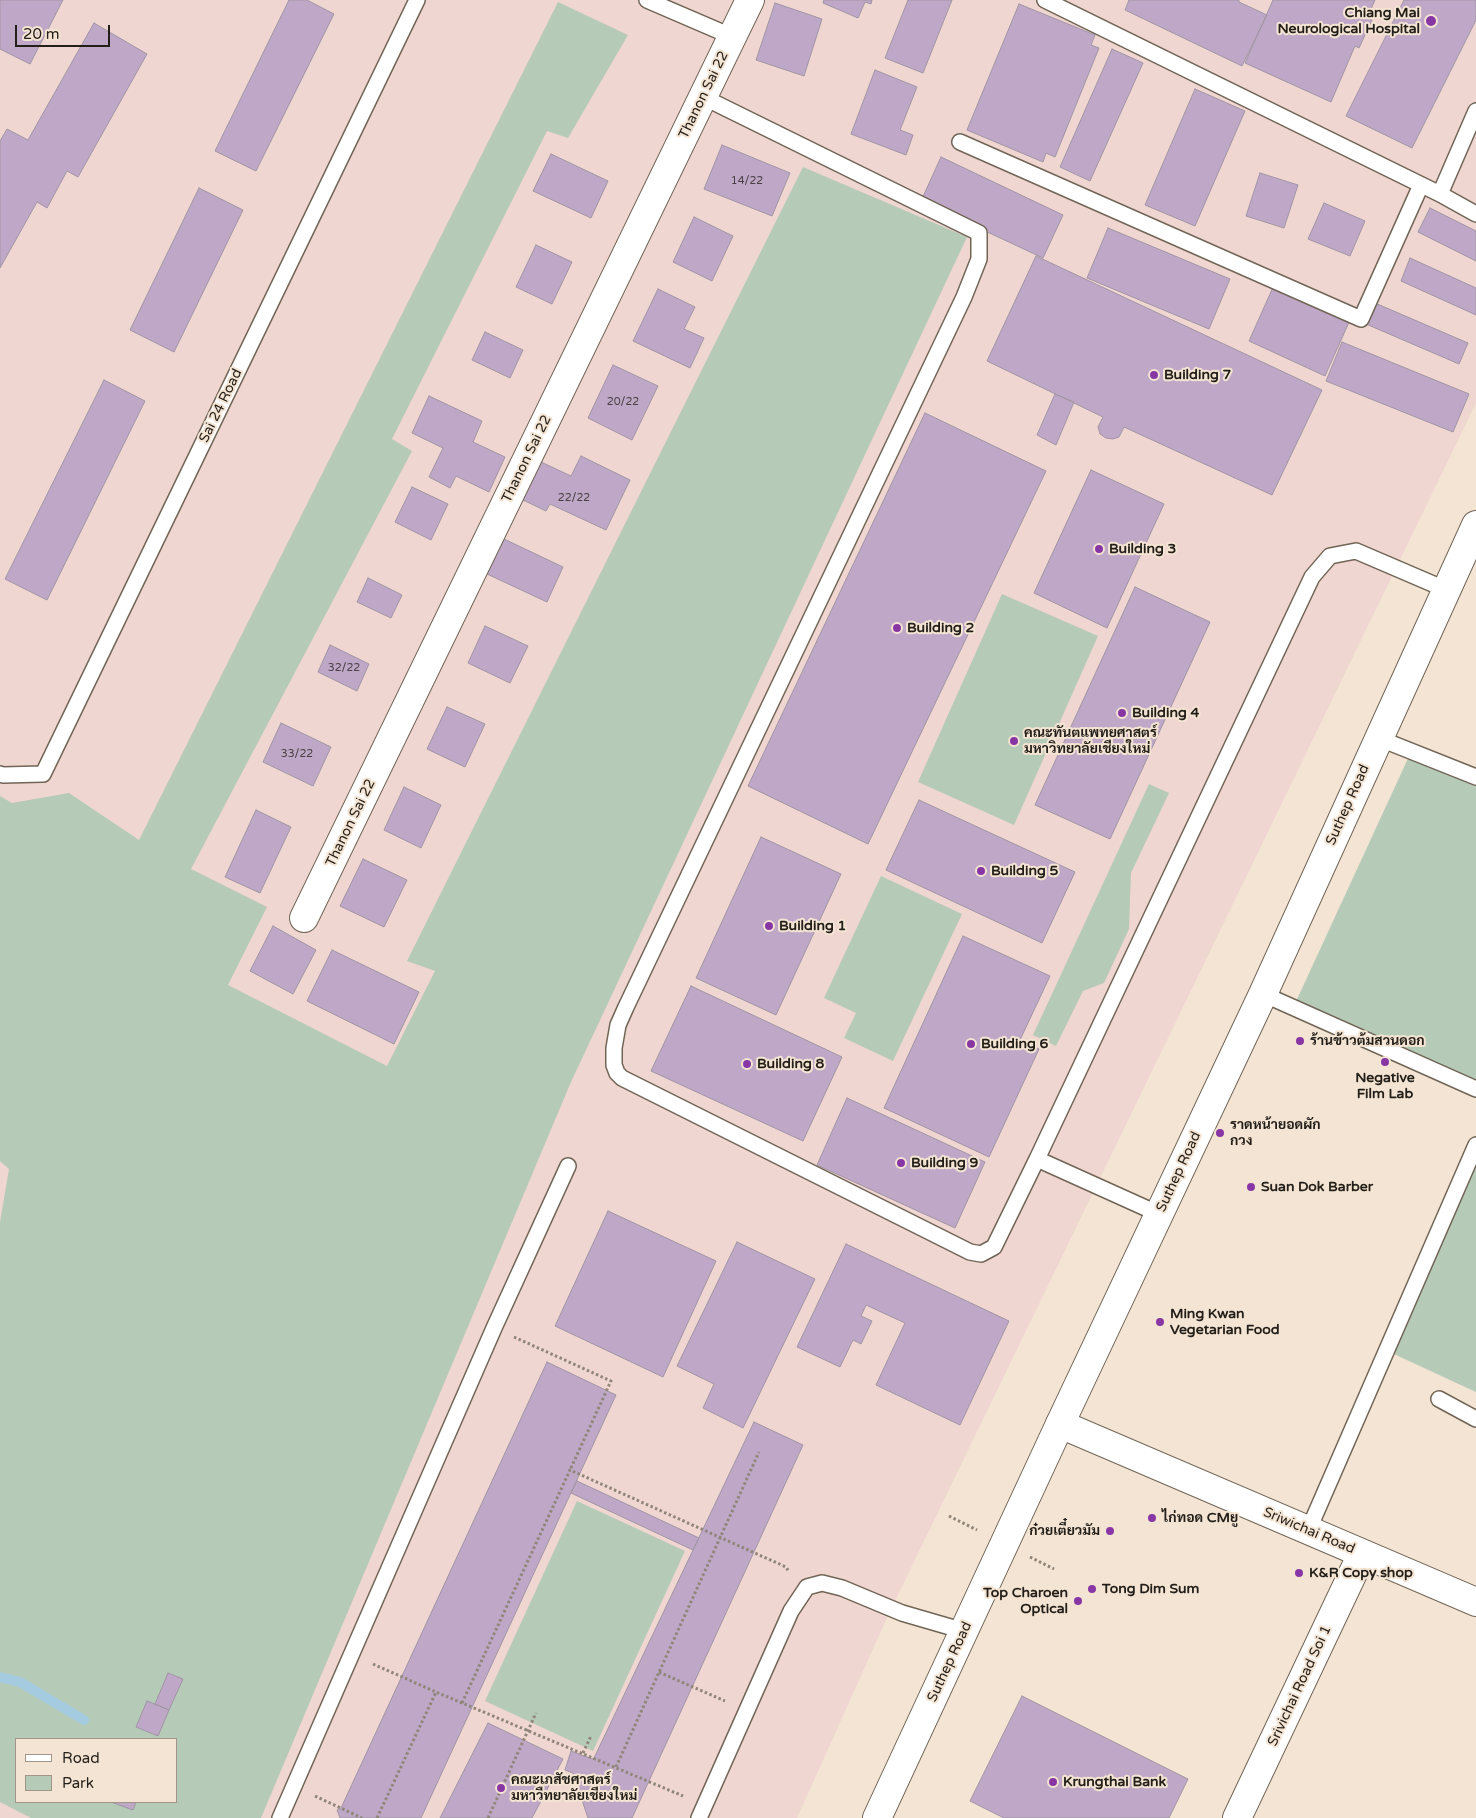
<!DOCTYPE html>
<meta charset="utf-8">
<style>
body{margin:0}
#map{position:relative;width:1476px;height:1818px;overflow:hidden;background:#f3e4d3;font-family:"Varela Round",sans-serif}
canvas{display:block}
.legend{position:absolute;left:15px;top:1738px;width:162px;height:65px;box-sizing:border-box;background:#f3e4d3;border:1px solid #a09588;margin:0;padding:6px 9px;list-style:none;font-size:15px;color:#231e18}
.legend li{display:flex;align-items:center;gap:10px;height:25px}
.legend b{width:25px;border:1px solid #a09588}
.scale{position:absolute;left:15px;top:25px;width:95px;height:22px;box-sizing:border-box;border:2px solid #231e18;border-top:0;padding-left:6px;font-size:15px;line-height:18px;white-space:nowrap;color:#231e18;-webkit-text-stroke:4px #f3e4d3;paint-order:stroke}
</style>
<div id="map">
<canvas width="1476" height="1818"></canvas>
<ul class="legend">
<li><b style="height:6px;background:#fff"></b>Road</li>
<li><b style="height:14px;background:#b6cab8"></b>Park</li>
</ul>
<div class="scale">20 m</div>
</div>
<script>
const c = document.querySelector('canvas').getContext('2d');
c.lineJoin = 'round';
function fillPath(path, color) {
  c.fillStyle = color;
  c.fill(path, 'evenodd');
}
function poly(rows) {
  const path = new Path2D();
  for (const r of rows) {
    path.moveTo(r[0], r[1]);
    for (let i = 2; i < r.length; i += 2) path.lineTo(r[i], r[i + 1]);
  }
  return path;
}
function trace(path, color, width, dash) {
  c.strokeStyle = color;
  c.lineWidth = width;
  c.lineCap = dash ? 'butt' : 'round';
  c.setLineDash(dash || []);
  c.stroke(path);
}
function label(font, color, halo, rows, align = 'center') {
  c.font = font + ' "Varela Round",Sarabun,sans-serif';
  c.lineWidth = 4;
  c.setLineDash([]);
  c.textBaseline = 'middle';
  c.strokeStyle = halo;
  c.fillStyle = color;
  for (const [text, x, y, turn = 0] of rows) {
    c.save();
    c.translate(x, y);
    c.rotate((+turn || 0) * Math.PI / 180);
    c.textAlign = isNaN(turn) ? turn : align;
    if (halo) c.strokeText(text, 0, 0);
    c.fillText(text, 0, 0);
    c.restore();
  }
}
fillPath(poly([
 [0,0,1476,0,1476,403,891,1609,797,1818,0,1818],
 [16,1739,176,1739,176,1802,16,1802]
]), '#f0d6d1');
fillPath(poly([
 [558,2,628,35,568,138,547,131,392,439,412,451,191,869,267,907,228,985,387,1066,435,971,407,961,803,167,967,237,571,1082,261,1818,31,1818,0,1802,0,1222,9,1169,0,1161,0,796,12,803,69,793,139,840],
 [16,1739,176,1739,176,1802,16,1802],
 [1002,594,1098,636,1014,825,918,782],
 [1411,752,1476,778,1476,1089,1293,1008],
 [1149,784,1169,793,1131,873,1129,929,1104,983,1083,991,1056,1046,1033,1035],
 [881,876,962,914,893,1061,844,1038,856,1013,824,998],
 [1476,1144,1476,1392,1383,1349],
 [577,1501,685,1551,593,1751,485,1701]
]), '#b6cab8');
trace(poly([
 [0,1677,20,1682,84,1720]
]), '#a5cbe1', 10);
const building = poly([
 [0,0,63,0,30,64,0,49,0,0],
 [289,0,307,0,334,14,256,171,215,151,289,0],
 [824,0,872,0,871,4,865,2,858,18,823,3,824,0],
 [908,0,952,0,923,73,885,58,908,0],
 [1129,0,1239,0,1239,2,1267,15,1242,66,1125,10,1129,0],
 [1273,0,1375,0,1367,18,1372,20,1359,48,1355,46,1331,102,1245,63,1273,0],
 [1404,0,1476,0,1476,20,1412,148,1346,116,1404,0],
 [775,3,822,19,804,76,756,60,775,3],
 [1019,4,1095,35,1091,45,1099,48,1055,157,1046,153,1043,162,967,130,1019,4],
 [94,23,147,54,78,177,67,171,47,208,37,202,0,268,0,141,7,129,28,140,94,23],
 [1112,49,1143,63,1090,181,1060,167,1112,49],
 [875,70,917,87,900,130,913,135,906,155,851,134,875,70],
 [1195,89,1245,111,1195,226,1145,205,1195,89],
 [722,145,790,173,772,216,704,189,722,145],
 [551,154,608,181,591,218,533,191,551,154],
 [941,157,1063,215,1043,258,921,201,941,157],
 [1260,173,1298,185,1284,228,1246,216,1260,173],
 [199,188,243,210,174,352,130,330,199,188],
 [1324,203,1365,221,1350,256,1308,239,1324,203],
 [1430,208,1476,231,1476,261,1418,232,1430,208],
 [694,217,733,236,712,281,673,262,694,217],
 [1108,228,1230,279,1209,329,1087,278,1108,228],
 [536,245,572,262,552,304,516,287,536,245],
 [1036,256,1322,390,1272,495,1124,427,1119,437,1113,439,1106,438,1100,434,1098,427,1103,417,987,361,1036,256],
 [1410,258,1476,288,1476,315,1401,281,1410,258],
 [1274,285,1350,320,1325,376,1249,341,1274,285],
 [658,289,695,307,684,329,704,338,690,368,633,341,658,289],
 [1375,303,1468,343,1459,364,1366,324,1375,303],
 [485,332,523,350,510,378,472,360,485,332],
 [1342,342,1469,394,1453,432,1326,381,1342,342],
 [613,365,658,386,632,440,588,418,613,365],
 [104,380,145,401,47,600,5,579,104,380],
 [1055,394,1074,402,1056,445,1037,435,1055,394],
 [429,396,482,421,473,442,505,457,489,492,456,476,450,488,429,477,443,448,412,433,429,396],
 [925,413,1046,471,868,844,748,786,925,413],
 [581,456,630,480,606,530,550,504,546,511,523,500,541,462,571,476,581,456],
 [1091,470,1164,504,1107,628,1034,593,1091,470],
 [412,487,448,504,431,540,395,522,412,487],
 [504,539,563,567,547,602,487,574,504,539],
 [368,578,402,595,391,618,357,602,368,578],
 [1135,587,1210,622,1110,839,1035,805,1135,587],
 [485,626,528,646,510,683,468,663,485,626],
 [330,645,369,664,357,691,318,672,330,645],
 [447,707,485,724,465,767,427,749,447,707],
 [281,723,331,747,313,786,263,762,281,723],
 [404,787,441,805,421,848,384,830,404,787],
 [919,800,1075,872,1042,943,886,870,919,800],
 [256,810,291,827,260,893,225,877,256,810],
 [761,837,841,874,776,1015,696,978,761,837],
 [363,859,407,880,384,927,340,906,363,859],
 [273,926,316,950,293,994,250,971,273,926],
 [963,936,1050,976,1020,1040,1039,1049,989,1157,884,1108,963,936],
 [332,950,419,992,394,1044,307,1001,332,950],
 [691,986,842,1057,803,1141,651,1071,691,986],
 [847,1098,985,1162,955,1228,817,1165,847,1098],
 [608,1211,716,1261,663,1377,555,1326,608,1211],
 [737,1242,815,1279,743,1428,703,1408,714,1384,677,1366,737,1242],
 [846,1244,1009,1321,960,1425,876,1385,905,1323,866,1305,861,1316,872,1321,861,1344,853,1340,840,1367,797,1347,846,1244],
 [547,1362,616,1395,421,1818,340,1818,337,1810,341,1808,547,1362],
 [754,1422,803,1445,632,1818,588,1818,573,1773,565,1770,571,1751,592,1759,594,1758,754,1422],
 [577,1481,699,1538,693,1550,571,1493,577,1481],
 [168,1673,183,1679,169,1710,155,1704,168,1673],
 [1022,1696,1188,1779,1169,1818,1004,1818,970,1801,1022,1696],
 [147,1701,169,1710,158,1736,136,1727,147,1701],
 [488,1723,563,1759,532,1818,440,1818,488,1723],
 [111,1802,136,1802,133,1810,111,1802]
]);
fillPath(building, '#bfa8c7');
trace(building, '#a195a5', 1);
const lane = poly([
 [647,0,733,37],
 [1045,0,1440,194,1476,214],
 [703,97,979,233,979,259,964,297,626,1007,618,1025,614,1048,614,1065,617,1073,622,1078,970,1252,981,1254,994,1247,1037,1159,1159,1214],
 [960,142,1361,319,1421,185],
 [1440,194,1476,111],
 [1378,738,1476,777],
 [0,774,3,775,43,774,417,0],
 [1263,994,1476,1089],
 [1037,1159,1312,577,1330,556,1356,551,1447,590],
 [1439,1399,1476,1419],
 [1308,1531,1476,1145],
 [280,1818,494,1328,568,1166],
 [699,1818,791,1611,807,1587,822,1583,842,1588,902,1613,964,1631]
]);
const street = poly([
 [304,918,750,0],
 [1060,1424,1476,1602],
 [1237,1818,1362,1554]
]);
const secondary = poly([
 [877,1818,1060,1424,1263,994,1476,525]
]);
trace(lane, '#716556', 18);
trace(street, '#716556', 30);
trace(secondary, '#716556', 30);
trace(poly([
 [514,1337,611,1381,570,1470],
 [949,1516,977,1530],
 [1030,1557,1054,1569],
 [373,1664,436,1692],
 [659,1672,725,1701],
 [462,1703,570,1470,786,1567,789,1572],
 [583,1753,591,1736],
 [616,1767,759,1452],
 [315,1796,362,1818],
 [377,1818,436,1692,683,1796],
 [488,1818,536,1713]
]), '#8f8579', 3, [2.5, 2.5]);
trace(lane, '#fff', 15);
trace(street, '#fff', 28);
trace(secondary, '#fff', 28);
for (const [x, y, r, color] of [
 [1431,21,6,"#8936a5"],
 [1154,375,5,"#8936a5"],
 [1099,549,5,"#8936a5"],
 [897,628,5,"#8936a5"],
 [1122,713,5,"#8936a5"],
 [1014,741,5,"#8936a5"],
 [981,871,5,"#8936a5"],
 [769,926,5,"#8936a5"],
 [1300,1041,5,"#8936a5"],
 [971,1044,5,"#8936a5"],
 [1385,1062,5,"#8936a5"],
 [747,1064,5,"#8936a5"],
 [1220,1133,5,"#8936a5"],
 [901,1163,5,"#8936a5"],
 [1251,1187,5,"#8936a5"],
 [1160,1322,5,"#8936a5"],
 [1152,1518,5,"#8936a5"],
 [1110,1531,5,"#8936a5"],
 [1299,1573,5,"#8936a5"],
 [1092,1589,5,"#8936a5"],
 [1078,1601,5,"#8936a5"],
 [1053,1782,5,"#8936a5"],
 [501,1788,5,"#8936a5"]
]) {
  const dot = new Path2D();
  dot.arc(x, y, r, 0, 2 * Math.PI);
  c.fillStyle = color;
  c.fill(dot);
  trace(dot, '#f3e4d3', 2);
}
label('11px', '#4a4044', null, [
 ["14/22",747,181],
 ["20/22",623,402],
 ["22/22",574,498],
 ["32/22",344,668],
 ["33/22",297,754]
]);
label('bold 14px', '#231e18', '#f3e4d3', [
 ["Chiang Mai",1420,13,"right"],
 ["Neurological Hospital",1420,29,"right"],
 ["Building 7",1164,375],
 ["Building 3",1109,549],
 ["Building 2",907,628],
 ["Building 4",1132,713],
 ["คณะทันตแพทยศาสตร์",1024,733],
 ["มหาวิทยาลัยเชียงใหม่",1024,749],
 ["Building 5",991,871],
 ["Building 1",779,926],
 ["ร้านข้าวต้มสวนดอก",1310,1041],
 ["Building 6",981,1044],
 ["Building 8",757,1064],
 ["Negative",1385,1078,"center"],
 ["Film Lab",1385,1094,"center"],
 ["ราดหน้ายอดผัก",1230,1125],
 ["กวง",1230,1141],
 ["Building 9",911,1163],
 ["Suan Dok Barber",1261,1187],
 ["Ming Kwan",1170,1314],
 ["Vegetarian Food",1170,1330],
 ["ไก่ทอด CMยู",1162,1518],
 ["ก๋วยเตี๋ยวมัม",1100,1531,"right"],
 ["K&R Copy shop",1309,1573],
 ["Tong Dim Sum",1102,1589],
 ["Top Charoen",1068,1593,"right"],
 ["Optical",1068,1609,"right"],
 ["คณะเภสัชศาสตร์",511,1780],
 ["มหาวืทยาลัยเชียงใหม่",511,1796],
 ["Krungthai Bank",1063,1782]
], 'left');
label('14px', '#231e18', '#f3e4d3', [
 ["Thanon Sai 22",704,95,-64],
 ["Sai 24 Road",221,406,-64],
 ["Thanon Sai 22",527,459,-64],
 ["Suthep Road",1348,805,-66],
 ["Thanon Sai 22",351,823,-64],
 ["Suthep Road",1179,1172,-65],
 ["Sriwichai Road",1309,1531,23],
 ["Suthep Road",950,1662,-65],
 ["Srivichai Road Soi 1",1300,1686,-65]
]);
</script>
